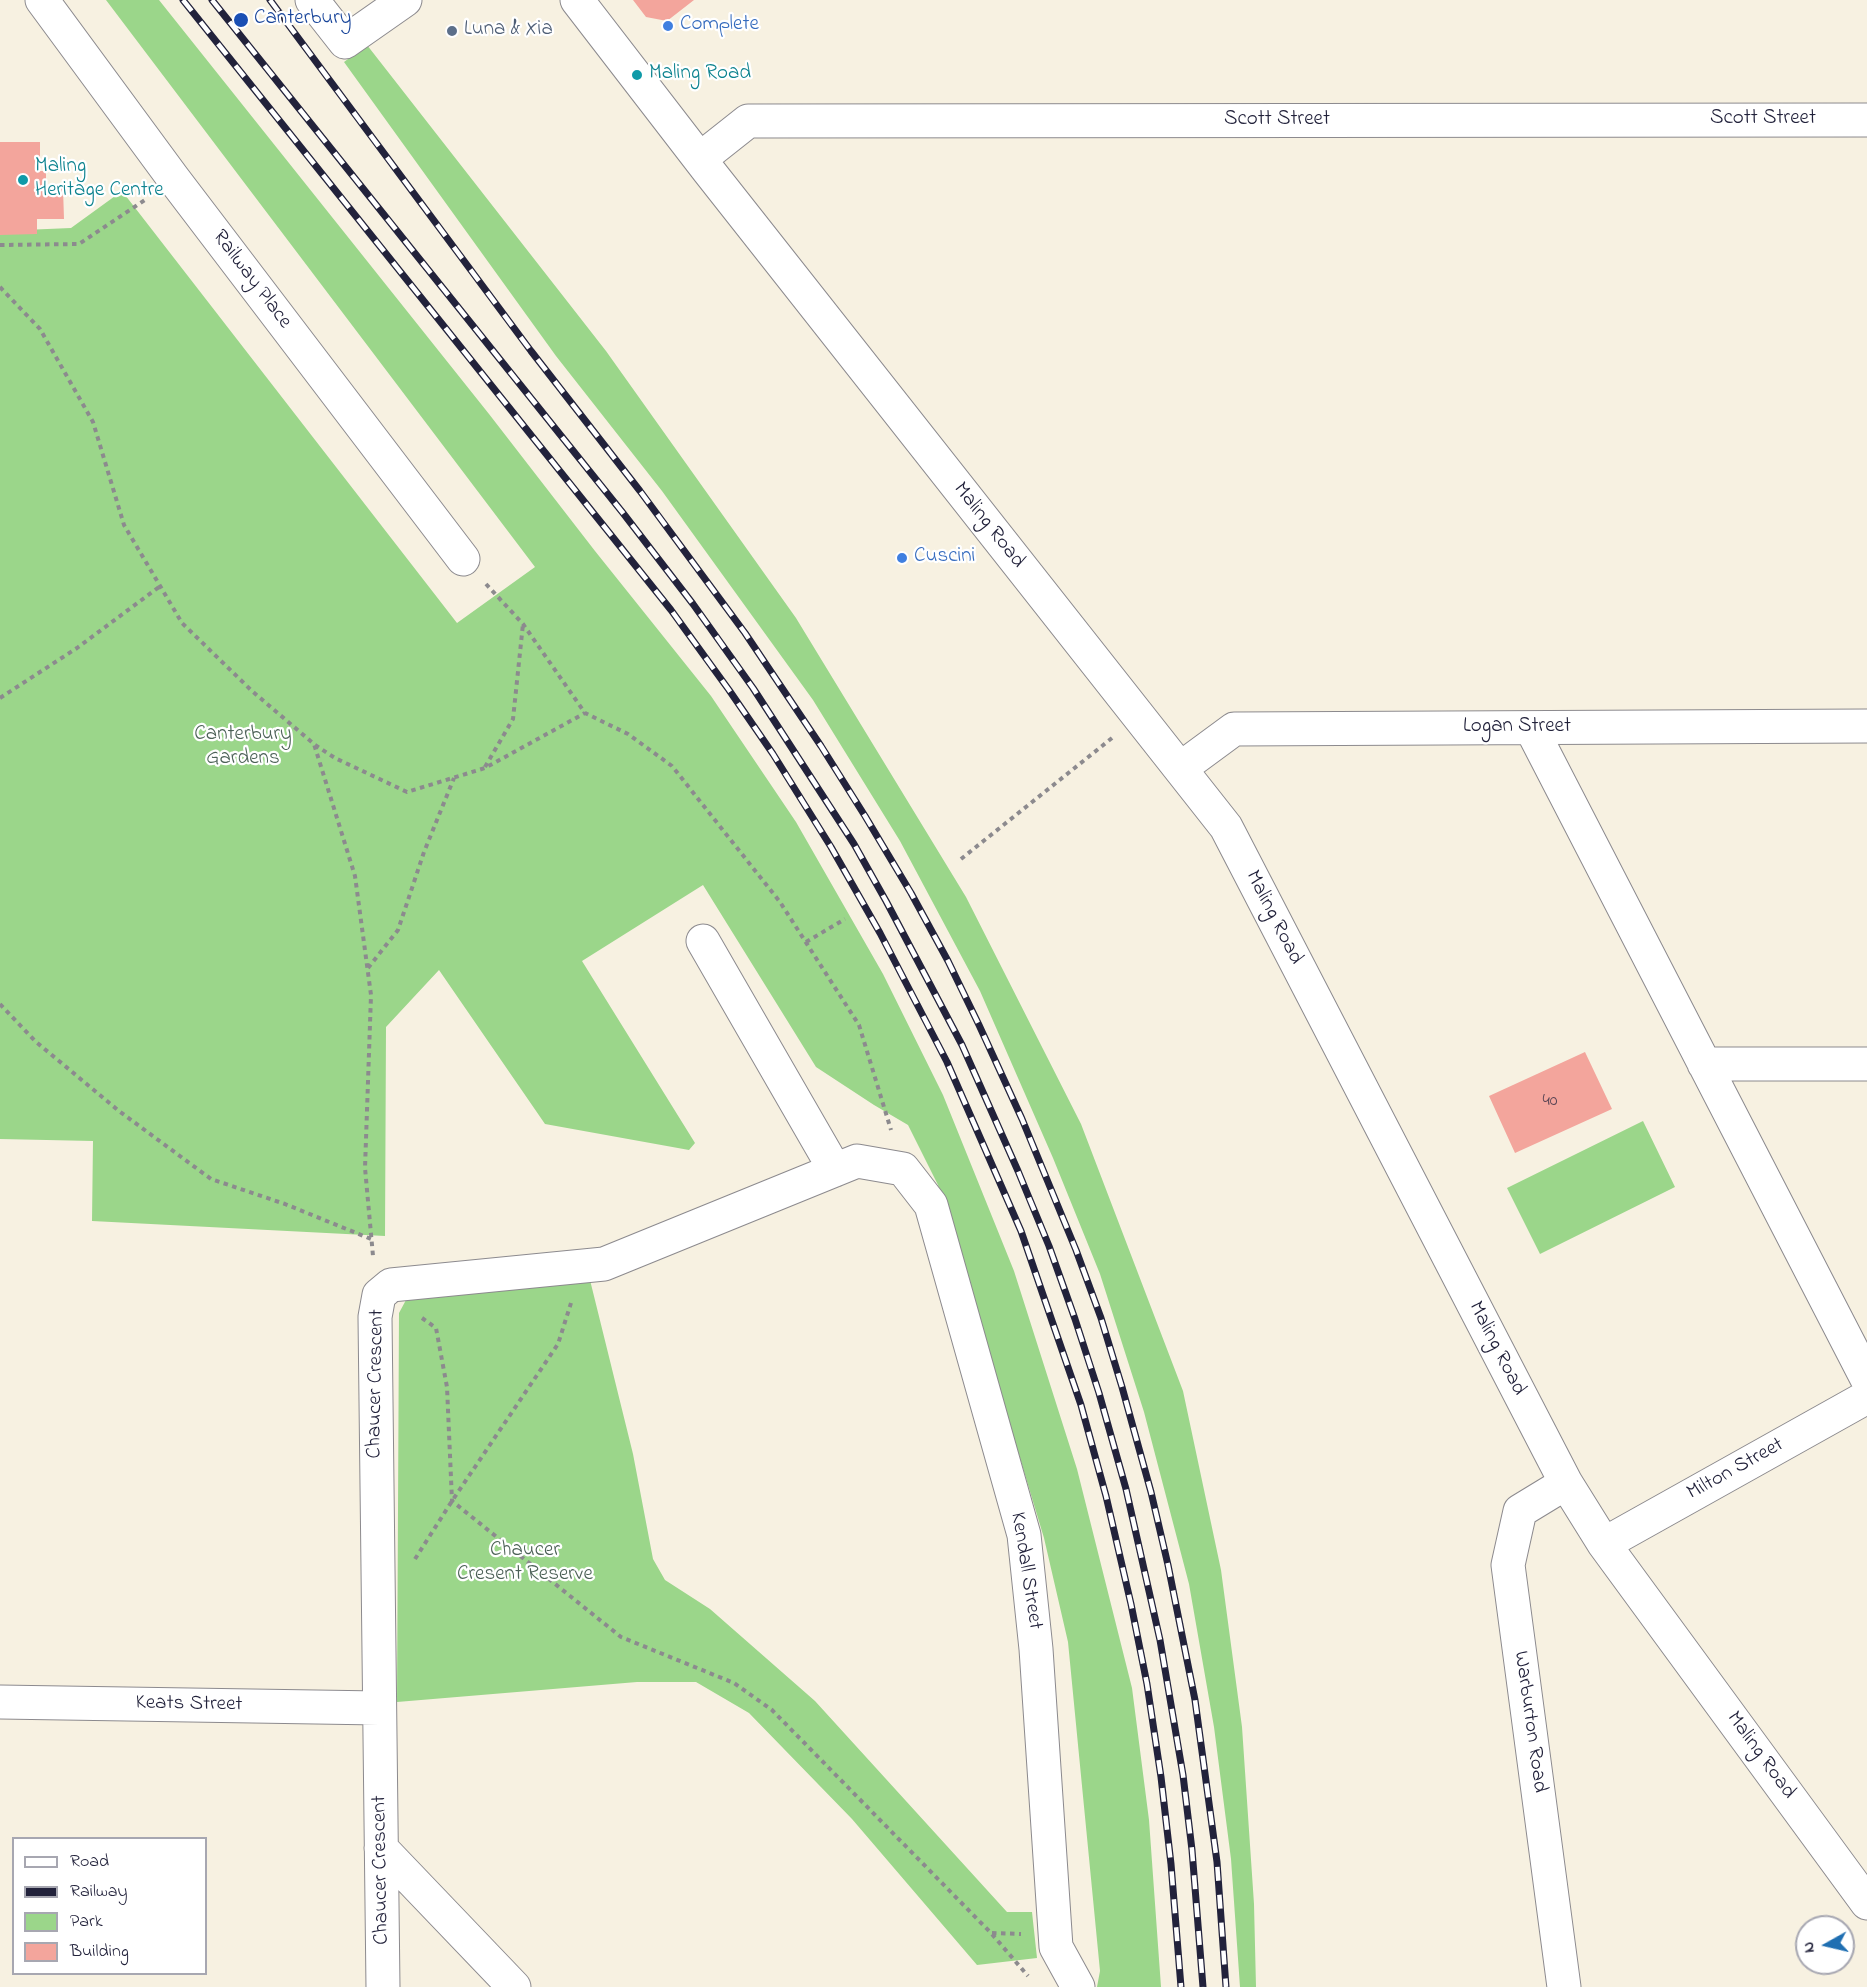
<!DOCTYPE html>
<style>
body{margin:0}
#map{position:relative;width:1867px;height:1987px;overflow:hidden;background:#f7f1e1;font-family:"Indie Flower",sans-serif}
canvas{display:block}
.legend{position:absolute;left:12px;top:1837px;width:195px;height:138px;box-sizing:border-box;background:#fff;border:2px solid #a7a7b1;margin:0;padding:8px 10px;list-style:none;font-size:18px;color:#22223b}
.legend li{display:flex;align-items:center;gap:12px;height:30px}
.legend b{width:30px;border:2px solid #a7a7b1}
.north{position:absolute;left:1795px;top:1915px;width:60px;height:60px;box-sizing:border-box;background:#fff;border:2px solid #a7a7b1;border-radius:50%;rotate:262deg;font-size:16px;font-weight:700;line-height:24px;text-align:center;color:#22223b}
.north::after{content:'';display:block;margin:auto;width:21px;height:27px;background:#1f6fb2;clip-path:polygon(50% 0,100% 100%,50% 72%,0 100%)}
</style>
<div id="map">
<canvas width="1867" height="1987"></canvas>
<ul class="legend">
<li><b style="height:8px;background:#fff"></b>Road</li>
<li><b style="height:8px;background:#22223b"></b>Railway</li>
<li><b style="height:16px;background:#9bd68a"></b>Park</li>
<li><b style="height:16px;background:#f3a59c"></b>Building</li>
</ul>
<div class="north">N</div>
</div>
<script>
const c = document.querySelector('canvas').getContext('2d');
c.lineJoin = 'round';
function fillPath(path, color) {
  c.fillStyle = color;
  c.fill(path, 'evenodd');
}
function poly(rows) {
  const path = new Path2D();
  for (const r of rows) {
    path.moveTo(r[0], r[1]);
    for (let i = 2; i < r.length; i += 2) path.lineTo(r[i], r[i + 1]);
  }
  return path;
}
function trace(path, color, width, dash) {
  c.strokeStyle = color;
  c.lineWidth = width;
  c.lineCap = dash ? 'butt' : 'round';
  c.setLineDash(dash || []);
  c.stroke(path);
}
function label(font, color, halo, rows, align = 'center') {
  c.font = font + ' "Indie Flower",sans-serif';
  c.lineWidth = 4.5;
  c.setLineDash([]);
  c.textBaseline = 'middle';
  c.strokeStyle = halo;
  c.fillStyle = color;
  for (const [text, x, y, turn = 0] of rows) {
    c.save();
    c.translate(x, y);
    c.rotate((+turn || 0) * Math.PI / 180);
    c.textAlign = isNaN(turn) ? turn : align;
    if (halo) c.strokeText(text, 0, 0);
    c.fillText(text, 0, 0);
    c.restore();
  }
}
fillPath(poly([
 [106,0,159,0,489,414,595,551,711,696,796,822,883,974,943,1095,1014,1271,1077,1469,1132,1688,1149,1820,1161,1987,1097,1987,1100,1971,1068,1642,1044,1538,938,1185,908,1125,874,1105,816,1067,703,885,582,961,695,1143,689,1150,545,1124,439,970,386,1027,385,1236,92,1221,93,1141,0,1139,0,231,71,228,122,191,457,623,535,567],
 [367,45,606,351,796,618,966,897,1081,1124,1183,1391,1221,1570,1242,1727,1254,1904,1256,1987,1240,1987,1231,1859,1214,1727,1189,1584,1144,1412,1100,1274,1053,1158,980,991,900,841,813,700,662,491,556,356,344,62],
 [1643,1121,1675,1187,1540,1254,1507,1188],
 [590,1280,633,1454,653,1559,665,1580,710,1609,815,1701,1007,1912,1032,1912,1037,1958,977,1965,852,1819,749,1713,696,1682,637,1682,397,1702,399,1313,406,1300]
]), '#9bd68a');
fillPath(poly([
 [633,0,694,0,667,21,646,17],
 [0,142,40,142,40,171,46,171,46,189,63,188,64,219,37,219,37,234,0,235],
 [1585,1052,1612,1109,1515,1153,1489,1096]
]), '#f3a59c');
const minor = poly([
 [42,0,173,178,463,559],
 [312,0,345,42,405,0],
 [577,0,708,170,1226,827,1566,1483,1604,1544,1867,1903],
 [700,159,748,121,1867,120],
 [1531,728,1867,1379],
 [1181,768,1234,729,1867,726],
 [703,941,835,1170],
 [1704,1064,1867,1064],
 [1604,1544,1867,1397],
 [0,1702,379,1708],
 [381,1848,514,1987],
 [383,1987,375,1317,379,1295,391,1285,604,1264,857,1161,903,1169,931,1205,1024,1535,1036,1649,1056,1947,1078,1987],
 [1564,1987,1508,1565,1520,1511,1566,1483]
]);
trace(minor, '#8c8a8e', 35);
trace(poly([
 [0,245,79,244,145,200],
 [0,287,40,329,93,422,124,525,182,623,252,691,314,744,355,876,371,995,365,1168,373,1256],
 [486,584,523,624,585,713,628,734,672,766,780,902,859,1025,891,1130],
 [0,698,77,648,159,587],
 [315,745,335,758,407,792,485,768,585,713],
 [485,767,513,719,523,624],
 [961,859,1112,738],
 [806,942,845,919],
 [368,968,398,930,424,852,454,778],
 [0,1004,35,1041,119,1111,211,1179,285,1204,371,1239],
 [422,1318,436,1328,447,1387,452,1501,621,1637,734,1683,772,1710,991,1933,1028,1976],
 [415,1559,452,1501,558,1344,571,1303],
 [992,1933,1021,1934]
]), '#8c8a8e', 4, [4.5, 4.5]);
trace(minor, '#fff', 33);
const rail = poly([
 [183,0,671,610,729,690,773,754,831,847,880,933,947,1062,1021,1231,1081,1405,1106,1496,1131,1604,1147,1684,1161,1777,1171,1864,1181,1987],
 [212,0,623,513,693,604,753,688,854,844,886,901,962,1045,1018,1171,1049,1246,1075,1319,1099,1393,1126,1489,1160,1640,1183,1775,1192,1850,1203,1987],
 [270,0,531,351,640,491,745,633,821,746,865,816,911,893,948,961,979,1025,1022,1119,1076,1250,1101,1318,1122,1387,1151,1492,1168,1565,1195,1700,1217,1862,1226,1987]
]);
trace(rail, '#22223b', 7);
trace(rail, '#fff', 4.5, [14]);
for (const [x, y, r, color] of [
 [241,20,8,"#1a4fb4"],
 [668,26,6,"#3f7fe0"],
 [452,31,6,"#5c6f8a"],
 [637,75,6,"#0f9aa8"],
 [23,180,6,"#0f9aa8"],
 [902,558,6,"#3f7fe0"]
]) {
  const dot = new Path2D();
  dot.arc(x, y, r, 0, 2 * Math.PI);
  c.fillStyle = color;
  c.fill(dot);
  trace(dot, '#fff', 2);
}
label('18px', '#564353', null, [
 ["40",1550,1102]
]);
label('21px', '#164399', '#fff', [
 ["Canterbury",254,20]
], 'left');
label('21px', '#366cbe', '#fff', [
 ["Complete",680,26],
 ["Cuscini",914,558]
], 'left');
label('21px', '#4e5e75', '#fff', [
 ["Luna & Xia",464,31]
], 'left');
label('21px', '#0d838f', '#fff', [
 ["Maling Road",649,75],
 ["Maling",35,168],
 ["Heritage Centre",35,192]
], 'left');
label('21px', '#22223b', '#fff', [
 ["Scott Street",1763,120],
 ["Scott Street",1277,121],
 ["Railway Place",251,280,53],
 ["Maling Road",988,526,52],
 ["Logan Street",1517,728],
 ["Maling Road",1273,918,63],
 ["Maling Road",1496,1349,63],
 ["Chaucer Crescent",377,1384,-89],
 ["Milton Street",1736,1470,-29],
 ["Kendall Street",1025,1571,81],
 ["Keats Street",189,1705,1],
 ["Warburton Road",1529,1722,82],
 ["Maling Road",1760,1756,54],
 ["Chaucer Crescent",382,1870,-91]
]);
label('21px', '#4c6157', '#fff', [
 ["Canterbury",243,736],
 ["Gardens",243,760],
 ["Chaucer",525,1552],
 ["Cresent Reserve",525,1576]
]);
</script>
